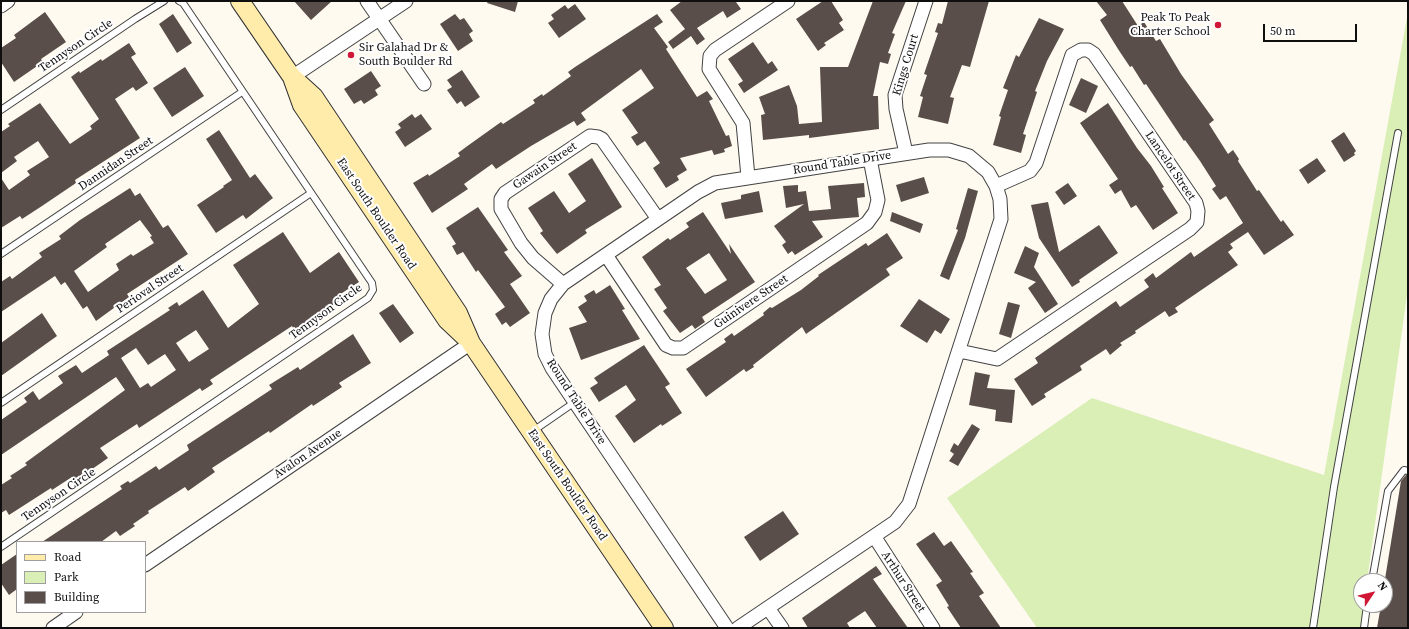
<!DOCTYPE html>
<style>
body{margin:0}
#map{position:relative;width:1409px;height:629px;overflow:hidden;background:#fffaf0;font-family:"Source Serif 4",serif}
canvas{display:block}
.frame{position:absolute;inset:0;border:2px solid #0f0f0f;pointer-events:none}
.legend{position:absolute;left:16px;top:541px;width:130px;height:72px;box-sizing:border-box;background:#fff;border:1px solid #9f9f9f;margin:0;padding:5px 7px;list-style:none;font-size:12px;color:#0f0f0f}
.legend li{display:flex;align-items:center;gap:8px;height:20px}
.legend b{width:20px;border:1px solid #9f9f9f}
.north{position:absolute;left:1353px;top:573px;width:40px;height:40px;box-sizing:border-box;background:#fff;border:1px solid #9f9f9f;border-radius:50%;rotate:55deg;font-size:11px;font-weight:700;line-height:16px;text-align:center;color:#0f0f0f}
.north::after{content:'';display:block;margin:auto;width:14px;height:18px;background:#cf1634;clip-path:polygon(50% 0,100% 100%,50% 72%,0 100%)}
.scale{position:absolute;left:1263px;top:24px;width:94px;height:18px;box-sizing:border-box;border:2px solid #0f0f0f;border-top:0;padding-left:5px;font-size:12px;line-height:14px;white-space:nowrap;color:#0f0f0f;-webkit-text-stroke:3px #fff;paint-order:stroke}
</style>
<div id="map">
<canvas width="1409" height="629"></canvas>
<div class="frame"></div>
<ul class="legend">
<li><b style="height:5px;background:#ffecab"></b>Road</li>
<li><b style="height:11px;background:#d9efb5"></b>Park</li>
<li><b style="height:11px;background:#594e4a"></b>Building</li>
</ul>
<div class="north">N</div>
<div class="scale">50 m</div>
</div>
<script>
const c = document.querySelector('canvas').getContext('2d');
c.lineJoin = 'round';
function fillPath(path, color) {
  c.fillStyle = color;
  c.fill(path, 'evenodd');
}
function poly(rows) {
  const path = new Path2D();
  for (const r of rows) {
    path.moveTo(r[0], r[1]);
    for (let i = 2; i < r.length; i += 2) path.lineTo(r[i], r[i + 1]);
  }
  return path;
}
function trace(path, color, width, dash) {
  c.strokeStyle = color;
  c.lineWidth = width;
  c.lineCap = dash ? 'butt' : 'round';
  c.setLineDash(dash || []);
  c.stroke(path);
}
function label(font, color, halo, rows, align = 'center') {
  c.font = font + ' "Source Serif 4",serif';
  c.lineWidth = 4;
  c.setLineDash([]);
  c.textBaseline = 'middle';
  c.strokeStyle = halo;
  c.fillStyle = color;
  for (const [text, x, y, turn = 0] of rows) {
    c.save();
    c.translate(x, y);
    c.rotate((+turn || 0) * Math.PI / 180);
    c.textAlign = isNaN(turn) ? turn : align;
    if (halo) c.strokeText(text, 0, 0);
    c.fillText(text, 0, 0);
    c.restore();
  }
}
fillPath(poly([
 [1408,12,1408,288,1367,581,1361,581,1361,605,1364,605,1361,628,1037,628,947,498,1092,398,1324,475]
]), '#d9efb5');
fillPath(poly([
 [294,1,332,1,311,20],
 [488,1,518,1,515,12,487,3],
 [682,1,738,1,736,2,741,9,727,18,723,11,697,28,705,39,697,45,691,36,673,49,668,42,685,29,670,10],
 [823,1,831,1,843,20,839,23,844,30,824,43,826,45,818,51,796,19],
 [873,1,906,1,892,33,895,34,888,53,891,54,888,64,880,62,873,96,878,96,879,129,809,138,809,135,763,140,761,115,765,114,759,97,789,85,797,106,799,124,822,122,820,67,848,67],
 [948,1,989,1,970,67,962,65,950,97,954,98,948,124,918,117,923,97,920,96,927,75,924,74,938,33,935,32,938,23,942,24],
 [1096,1,1122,1,1138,26,1144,22,1156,41,1160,39,1181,74,1214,120,1209,124,1228,154,1233,150,1239,159,1238,161,1257,191,1259,190,1281,222,1283,220,1294,235,1264,255,1248,232,1230,244,1233,248,1228,252,1238,265,1175,308,1178,312,1169,317,1165,311,1135,331,1136,333,1120,343,1122,345,1110,355,1106,349,1080,366,1082,370,1044,394,1046,397,1032,406,1014,379,1038,363,1035,358,1116,301,1120,307,1149,287,1144,280,1153,273,1156,278,1191,252,1194,257,1243,223,1226,196,1220,200,1212,189,1216,186,1200,161,1185,140,1184,141,1146,84,1144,85,1132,66,1130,67,1118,49,1100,20,1107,15],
 [575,4,586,19,559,38,548,23,554,19,551,15,565,5,568,9],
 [45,12,66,42,41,59,43,62,14,82,1,62,1,48,16,38,14,35],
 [173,14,192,43,177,53,159,24],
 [455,14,460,20,464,18,473,31,469,34,473,41,458,51,440,24],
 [657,14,663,22,654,28,668,47,666,49,697,97,707,91,713,99,709,101,726,136,729,135,732,146,724,149,725,152,714,155,712,150,680,158,687,170,677,176,679,180,666,188,653,168,660,163,645,141,637,146,631,137,638,133,622,110,654,88,641,69,581,113,586,120,577,126,574,121,531,146,496,169,492,164,464,184,468,189,432,213,413,183,428,174,429,176,460,156,458,153,466,147,501,122,503,124,535,103,533,100,542,94,543,96,571,76,568,72,575,67],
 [1039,18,1064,29,1047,61,1035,91,1037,92,1023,134,1026,135,1021,153,993,145,1001,117,999,116,1008,90,1003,88,1016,55,1019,57],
 [753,42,768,64,772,61,778,70,744,93,738,84,743,81,728,59],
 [129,43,136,54,131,57,148,83,136,91,133,87,115,99,140,138,75,180,76,183,42,206,22,219,20,216,1,228,1,178,9,190,30,175,27,171,49,157,38,141,14,157,17,161,1,173,1,132,10,126,8,124,40,103,70,144,92,129,90,126,99,119,71,77,79,71,80,73,101,59,102,61],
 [185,67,204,96,172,117,153,88],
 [462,70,480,97,465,107,461,101,457,104,447,90,452,87,447,80],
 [371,71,381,86,375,90,378,95,364,104,361,100,354,104,344,89],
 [1081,78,1098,86,1086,113,1069,105],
 [1108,103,1137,148,1151,166,1164,187,1162,188,1178,213,1153,230,1136,205,1131,208,1121,190,1115,194,1109,185,1118,179,1080,123],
 [412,114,415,118,421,114,432,129,405,147,395,132,401,128,398,124],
 [219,130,250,178,255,174,273,198,246,219,243,215,216,233,197,205,224,187,223,186,232,180,206,139],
 [1344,132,1356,151,1354,153,1355,155,1344,162,1331,141],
 [592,158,622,207,585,230,587,233,557,254,540,233,543,231,528,208,554,191,569,213,586,201,568,174],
 [1317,158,1326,171,1308,184,1299,170],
 [924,177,929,193,901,202,896,185],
 [864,183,865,197,857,198,859,217,812,221,823,237,795,255,792,251,788,254,782,245,786,242,774,226,804,204,786,208,783,186,798,185,798,192,806,191,809,211,831,209,828,186],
 [1068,183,1077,196,1064,205,1055,192],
 [130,188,135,196,140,193,163,228,168,225,188,254,127,294,129,297,96,321,87,306,83,309,65,282,61,285,55,276,1,312,1,282,10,276,12,279,42,257,39,253,61,239,59,236,80,220],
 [140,220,152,236,150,237,154,243,133,256,131,254,116,264,119,270,88,292,74,271,107,247,105,244],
 [968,188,978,191,965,238,949,280,940,276,958,230,956,229],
 [759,191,763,212,725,219,721,203,741,199,741,195],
 [1048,202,1059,252,1099,225,1118,253,1079,280,1080,282,1072,287,1039,238,1031,205],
 [478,207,508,250,504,252,522,276,510,284,530,313,510,327,506,322,502,325,495,314,505,307,478,270,476,272,463,252,457,255,452,246,456,244,446,228],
 [703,212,731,254,729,244,755,282,702,317,705,322,695,329,692,325,680,333,663,311,667,308,654,289,661,285,642,257,668,238,670,240,689,227,686,223],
 [709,253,727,280,705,294,686,268],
 [892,212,923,224,920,233,890,221],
 [283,232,310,273,339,252,359,282,339,295,342,299,295,332,292,326,210,380,213,384,202,391,200,388,139,428,137,424,100,448,108,458,75,481,72,477,52,490,51,488,9,515,6,510,1,513,1,485,12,478,10,476,27,465,25,463,125,390,116,377,1,455,1,420,27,402,24,398,33,391,39,400,63,383,58,376,76,365,82,373,109,355,107,351,170,310,168,308,177,302,179,306,203,290,228,328,259,304,233,265],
 [196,330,209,349,189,362,176,343],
 [136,348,148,365,165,354,176,370,151,387,148,383,140,388,121,358],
 [887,233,903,258,886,269,890,275,806,334,802,327,753,365,754,367,746,372,744,369,706,397,686,369,726,342,724,339,732,333,734,336,764,315,763,313,770,307,772,308,801,290,819,276,818,275,866,243,868,246],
 [1025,246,1039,253,1034,267,1058,304,1045,313,1028,288,1036,282,1014,273],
 [610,285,625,309,622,310,640,339,581,360,569,328,587,322,578,307,587,301,584,296,594,290,596,294],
 [919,299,950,319,941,334,935,330,927,343,900,326],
 [1008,302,1020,305,1011,338,999,334],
 [393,304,414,333,400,343,379,313],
 [42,313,57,336,1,376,1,343],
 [353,334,371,363,339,383,342,387,313,406,312,404,270,433,269,431,249,444,212,468,215,472,188,491,185,487,148,511,149,513,133,524,135,526,120,536,116,531,101,542,42,542,122,489,120,486,128,481,130,483,156,466,159,470,189,450,187,445,272,389,269,385,298,367,300,370],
 [644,345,670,384,665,387,682,413,662,426,661,424,634,443,615,416,636,400,626,385,599,402,590,388,598,383,594,378],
 [975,372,990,375,987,388,1015,390,1012,423,995,421,996,410,969,405],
 [972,424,980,429,958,466,949,461,954,454,950,451,954,443,958,446],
 [1406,475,1408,475,1408,628,1377,628,1381,605,1385,605,1385,579,1401,481],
 [783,511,799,534,760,561,744,537],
 [934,532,944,546,951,541,973,572,970,573,984,593,979,596,1001,628,961,628,947,607,949,606,936,585,942,581,916,544],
 [17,554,17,589,9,595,1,583,1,565],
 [876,566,882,574,873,579,908,628,877,628,865,611,847,623,850,628,808,628,802,618]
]), '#594e4a');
const service = poly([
 [1,110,135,19,164,1],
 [1,254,242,92],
 [1,403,311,193],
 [533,431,575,402],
 [1,547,368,298,373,290,372,283,183,3,179,1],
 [1372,581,1388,491,1404,470,1408,471],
 [1313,628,1334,487,1398,133],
 [1364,628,1367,605]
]);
const minor = poly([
 [367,1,424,84],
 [1,6,8,1],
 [292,77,406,1],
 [906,153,896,109,895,95,926,1],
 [748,177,743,123,709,69,710,56,715,50,788,1],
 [606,255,666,345,673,348,683,348,867,223,875,212,878,200,870,159],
 [563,284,533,258,521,243,501,209,501,199,505,193,590,136,598,137,602,139,658,219],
 [959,351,997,359,1190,229,1197,222,1198,211,1196,203,1094,54,1088,50,1081,50,1072,55,1036,163,1030,171,996,186],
 [874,536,933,628],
 [145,565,471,343],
 [768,608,782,628],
 [53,628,76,612],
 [727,628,552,368,545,354,542,334,545,313,551,299,563,284,698,192,715,183,929,150,949,150,969,156,988,172,996,186,1000,199,1001,219,909,504,895,522,738,628]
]);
const secondary = poly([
 [240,1,292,77,314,97,458,313,471,343,664,628],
 [293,80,302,105,447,320,465,337]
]);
trace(service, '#424242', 8);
trace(minor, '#424242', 15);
trace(secondary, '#313131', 20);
trace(service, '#fff', 6);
trace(minor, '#fff', 13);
trace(secondary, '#ffecab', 18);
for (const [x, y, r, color] of [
 [1218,25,4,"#cf1634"],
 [351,55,4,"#cf1634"]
]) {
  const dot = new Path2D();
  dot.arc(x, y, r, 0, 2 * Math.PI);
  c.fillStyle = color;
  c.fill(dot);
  trace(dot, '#fff', 1.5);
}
label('12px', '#0f0f0f', '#fff', [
 ["Peak To Peak",1210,18],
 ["Charter School",1210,32],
 ["Sir Galahad Dr &",359,48,"left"],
 ["South Boulder Rd",359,62,"left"]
], 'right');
label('12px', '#0f0f0f', '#fff', [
 ["Tennyson Circle",76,46,-34],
 ["Kings Court",906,65,-73],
 ["Round Table Drive",842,163,-9],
 ["Dannidan Street",116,164,-34],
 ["Gawain Street",545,166,-34],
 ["Lancelot Street",1170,166,56],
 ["East South Boulder Road",376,214,56],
 ["Perioval Street",150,289,-34],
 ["Guinivere Street",751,302,-34],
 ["Tennyson Circle",326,312,-36],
 ["Round Table Drive",576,402,57],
 ["Avalon Avenue",308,454,-34],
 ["East South Boulder Road",567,485,56],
 ["Tennyson Circle",59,495,-34],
 ["Arthur Street",903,582,57]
]);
</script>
